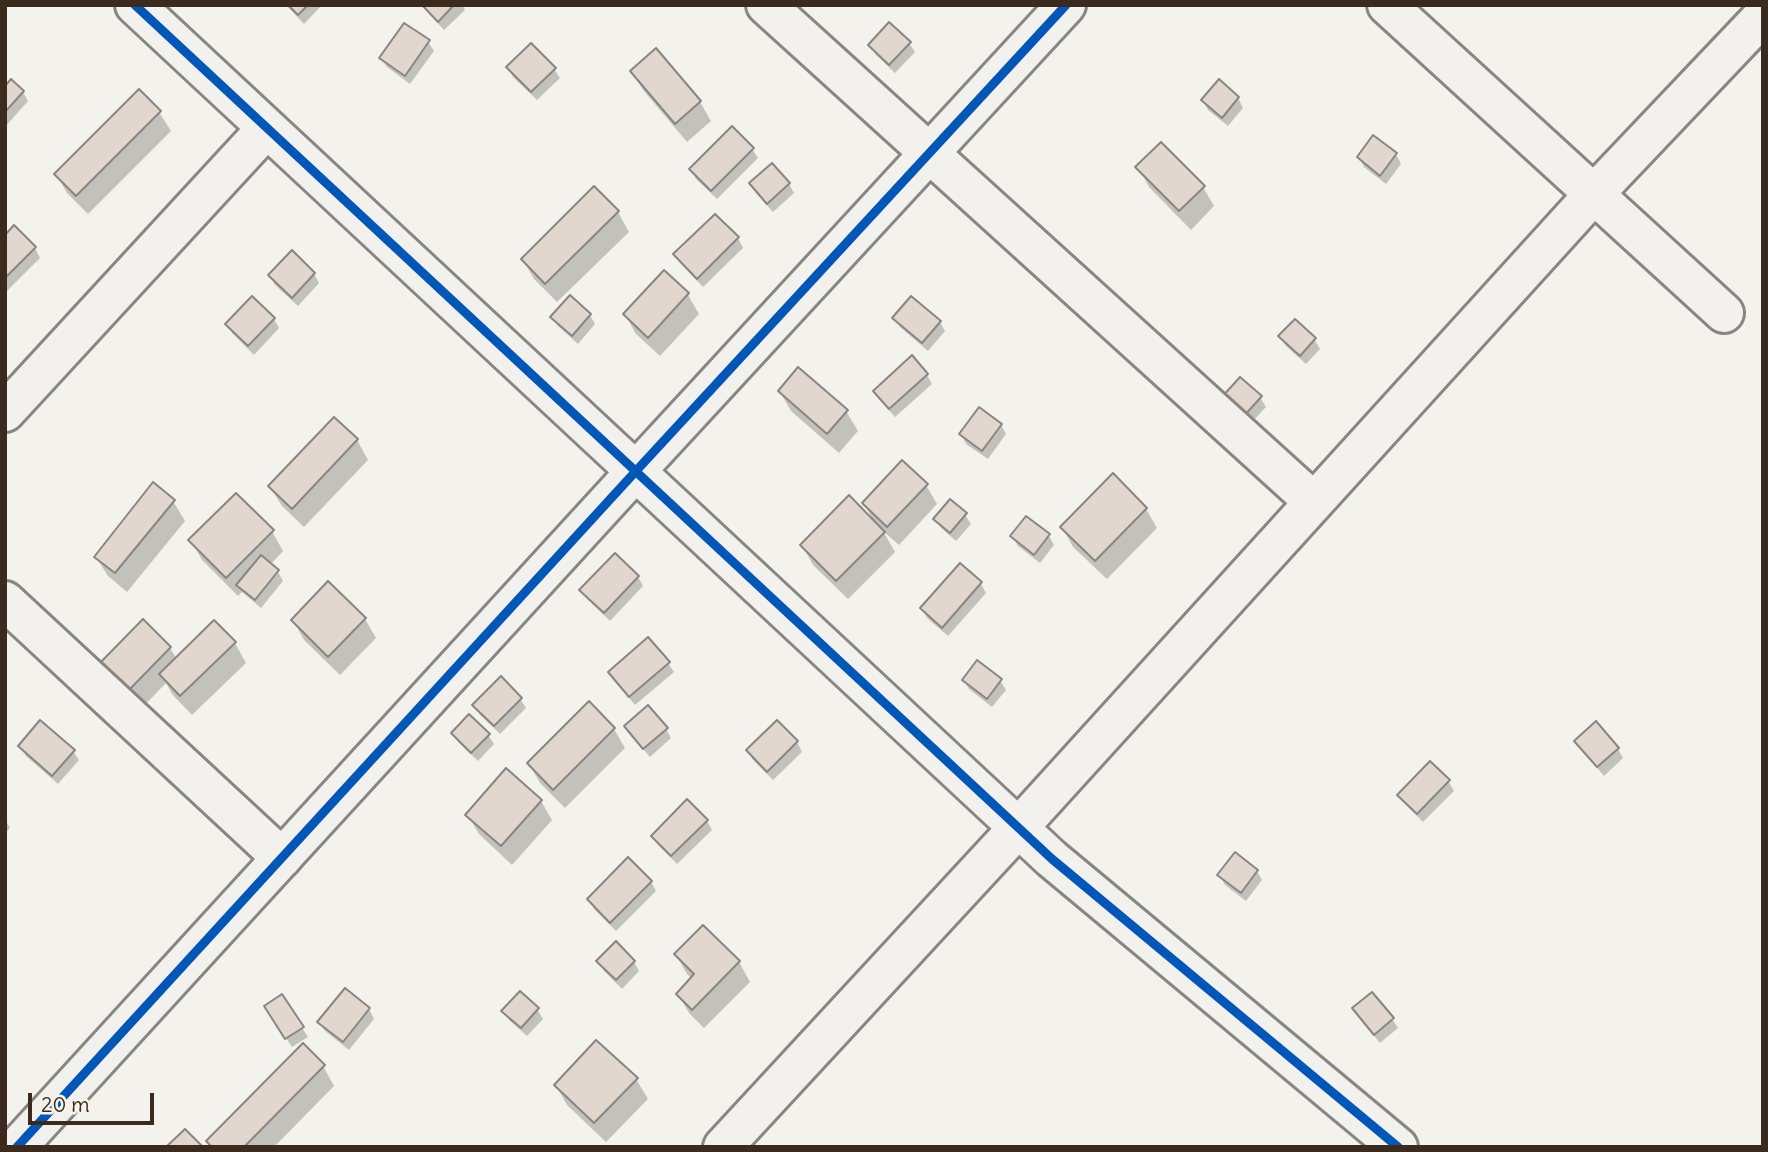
<!DOCTYPE html>
<style>
body{margin:0}
#map{position:relative;width:1768px;height:1152px;overflow:hidden;background:#f4f2ec;font-family:Delius,sans-serif}
canvas{display:block}
.frame{position:absolute;inset:0;border:7px solid #3b2a1e;pointer-events:none}
.scale{position:absolute;left:28px;top:1093px;width:126px;height:32px;box-sizing:border-box;border:4px solid #3b2a1e;border-top:0;padding-left:9px;font-size:21px;line-height:24px;white-space:nowrap;color:#3b2a1e;-webkit-text-stroke:5px #f7f3e8;paint-order:stroke}
</style>
<div id="map">
<canvas width="1768" height="1152"></canvas>
<div class="frame"></div>
<div class="scale">20 m</div>
</div>
<script>
const c = document.querySelector('canvas').getContext('2d');
c.lineJoin = 'round';
function fillPath(path, color) {
  c.fillStyle = color;
  c.fill(path, 'evenodd');
}
function poly(rows) {
  const path = new Path2D();
  for (const r of rows) {
    path.moveTo(r[0], r[1]);
    for (let i = 2; i < r.length; i += 2) path.lineTo(r[i], r[i + 1]);
  }
  return path;
}
function trace(path, color, width, dash) {
  c.strokeStyle = color;
  c.lineWidth = width;
  c.lineCap = dash ? 'butt' : 'round';
  c.setLineDash(dash || []);
  c.stroke(path);
}
fillPath(poly([
 [286,5,322,5,304,24],
 [421,5,462,5,465,10,444,30],
 [428,42,434,51,410,84,387,67,381,58],
 [909,43,915,52,895,73,876,55,870,45],
 [508,68,554,69,560,78,537,100,513,77],
 [632,71,700,102,711,121,687,142,643,90],
 [5,88,23,92,28,101,5,127],
 [1238,98,1243,108,1228,126,1208,110,1203,100],
 [159,112,171,131,88,214,67,193,56,174],
 [752,149,758,158,717,199,696,179,691,169],
 [1396,154,1401,164,1386,184,1364,167,1359,157],
 [1138,167,1203,187,1214,206,1191,230,1149,187],
 [751,183,789,184,794,193,773,212,756,193],
 [618,212,629,232,557,302,534,279,523,260],
 [715,216,738,238,743,248,703,287,681,264,676,255],
 [14,228,35,248,40,258,5,293,5,237],
 [664,272,688,295,699,314,660,356,636,334,625,314],
 [314,274,319,283,298,306,275,285,270,275],
 [590,315,595,324,578,344,558,326,552,317],
 [894,318,940,322,945,331,928,351,900,327],
 [274,319,279,328,254,355,232,333,227,324],
 [1280,336,1314,339,1320,349,1306,364,1286,346],
 [927,375,932,384,895,417,880,400,875,391],
 [780,392,846,411,858,431,839,453,791,411],
 [1260,397,1266,407,1249,425,1229,407],
 [1001,425,1006,434,988,459,966,444,961,434],
 [357,440,368,460,304,527,282,506,270,487],
 [926,485,937,504,899,545,883,531,895,552,848,599,813,565,802,545,875,523,864,504],
 [173,501,185,521,127,592,108,576,96,557],
 [1146,509,1157,528,1107,579,1073,547,1062,527],
 [965,515,971,524,956,541,941,528,935,519],
 [272,531,283,551,270,565,278,572,283,581,261,608,242,592,238,596,202,560,191,540],
 [1012,536,1049,536,1054,545,1040,563,1018,546],
 [638,577,643,586,610,621,587,599,581,590],
 [981,584,986,593,948,636,927,618,922,608],
 [365,619,376,638,340,675,304,640,293,620],
 [235,643,246,663,192,715,172,694,166,683,138,712,111,686,170,648,177,659],
 [668,663,674,672,635,705,616,682,610,673],
 [964,680,1000,680,1006,690,992,707,969,689],
 [520,699,526,708,500,734,480,715,474,705],
 [777,722,797,742,802,752,773,780,753,760,748,750],
 [626,726,666,729,671,738,650,757,631,735],
 [614,729,625,748,565,808,540,783,529,764],
 [453,733,488,735,494,744,478,761,458,742],
 [1577,741,1618,749,1623,758,1604,776,1582,750],
 [20,747,73,751,79,760,58,784,26,756],
 [1448,781,1454,791,1423,822,1405,804,1399,795],
 [541,801,552,820,512,865,479,834,468,815],
 [5,819,10,828,5,833],
 [707,821,712,830,677,864,658,845,653,836],
 [1257,871,1262,880,1246,901,1225,885,1219,875],
 [651,882,656,891,616,931,594,909,589,900],
 [703,928,739,962,750,982,704,1028,689,1013,678,994,692,979,687,974,676,955],
 [599,961,634,962,639,971,622,989,604,971],
 [369,1009,374,1019,349,1050,325,1031,319,1022],
 [537,1009,543,1019,527,1036,509,1020,503,1011],
 [1354,1009,1392,1019,1398,1028,1380,1043,1360,1018],
 [271,1016,302,1028,308,1037,292,1047],
 [323,1066,334,1086,274,1147,212,1147],
 [636,1079,648,1099,606,1142,567,1105,556,1085]
]), '#0003');
const building = poly([
 [288,5,308,5,298,15,288,5],
 [422,5,454,5,438,22,422,5],
 [889,22,911,42,889,65,868,45,889,22],
 [404,23,430,40,405,76,379,58,404,23],
 [531,43,556,68,531,92,506,67,531,43],
 [656,48,701,101,675,124,630,71,656,48],
 [11,79,24,91,5,112,5,86,11,79],
 [1219,79,1239,97,1222,118,1201,100,1219,79],
 [139,89,161,111,76,196,54,174,139,89],
 [732,126,754,148,711,191,689,169,732,126],
 [1373,135,1397,153,1380,176,1357,157,1373,135],
 [1161,142,1205,186,1179,211,1135,167,1161,142],
 [772,163,790,183,767,204,749,183,772,163],
 [594,186,619,211,545,284,521,259,594,186],
 [715,214,739,237,697,279,673,254,715,214],
 [14,225,36,247,5,278,5,235,14,225],
 [292,250,315,273,292,298,268,275,292,250],
 [664,270,689,293,648,338,623,314,664,270],
 [570,295,591,314,572,336,550,317,570,295],
 [252,296,275,318,248,346,225,324,252,296],
 [911,296,941,321,922,343,892,318,911,296],
 [1295,319,1316,338,1300,356,1278,336,1295,319],
 [912,355,928,374,889,409,873,391,912,355],
 [798,367,848,410,827,434,778,391,798,367],
 [1240,377,1262,396,1243,417,1221,398,1240,377],
 [979,407,1002,424,982,451,959,434,979,407],
 [334,417,358,439,292,509,268,486,334,417],
 [902,460,928,484,887,527,862,503,902,460],
 [1113,473,1147,508,1095,561,1060,527,1113,473],
 [153,482,175,500,115,573,94,557,153,482],
 [236,493,274,530,226,578,188,540,236,493],
 [849,495,885,532,836,581,800,545,849,495],
 [950,499,967,513,950,533,933,519,950,499],
 [1026,516,1050,534,1034,555,1010,536,1026,516],
 [615,553,639,576,604,613,579,590,615,553],
 [261,555,279,570,255,600,236,585,261,555],
 [960,563,982,582,942,628,920,608,960,563],
 [328,581,366,618,328,657,291,620,328,581],
 [143,619,171,647,126,693,97,666,143,619],
 [214,620,236,642,180,696,159,674,214,620],
 [648,637,670,662,629,697,608,672,648,637],
 [977,660,1002,679,987,699,962,680,977,660],
 [501,676,522,698,494,726,472,705,501,676],
 [589,701,615,728,553,790,527,763,589,701],
 [648,705,668,728,643,749,624,726,648,705],
 [469,714,490,734,471,753,451,733,469,714],
 [40,720,75,750,52,776,18,746,40,720],
 [777,720,798,741,767,772,746,750,777,720],
 [1596,721,1619,748,1597,767,1574,741,1596,721],
 [1430,761,1450,780,1417,814,1397,795,1430,761],
 [506,768,542,800,501,846,465,815,506,768],
 [687,799,708,820,671,856,651,836,687,799],
 [1235,852,1258,870,1241,893,1217,875,1235,852],
 [628,857,652,881,610,923,587,899,628,857],
 [703,925,740,961,692,1010,676,994,694,974,674,954,703,925],
 [616,941,635,961,616,980,596,961,616,941],
 [345,988,370,1008,343,1042,317,1022,345,988],
 [520,991,539,1008,521,1028,501,1011,520,991],
 [1372,992,1394,1018,1374,1035,1352,1008,1372,992],
 [282,994,304,1027,285,1039,264,1006,282,994],
 [596,1040,638,1078,594,1123,554,1085,596,1040],
 [303,1043,325,1065,244,1147,212,1147,206,1141,303,1043],
 [185,1129,203,1147,166,1147,185,1129]
]);
fillPath(building, '#e2d7cf');
trace(building, '#898580', 2);
const minor = poly([
 [135,5,1052,859,1398,1147],
 [766,5,1314,502],
 [1387,5,1724,313],
 [5,412,267,128],
 [5,601,282,858],
 [723,1147,1019,827,1594,194,1763,16]
]);
const tertiary = poly([
 [17,1147,636,471,1066,5]
]);
trace(minor, '#898580', 44);
trace(tertiary, '#898580', 44);
trace(minor, '#f2f1ed', 38);
trace(tertiary, '#f2f1ed', 38);
trace(poly([
 [135,5,1052,859,1398,1147],
 [17,1147,636,471,1066,5]
]), '#0057b8', 9);
</script>
